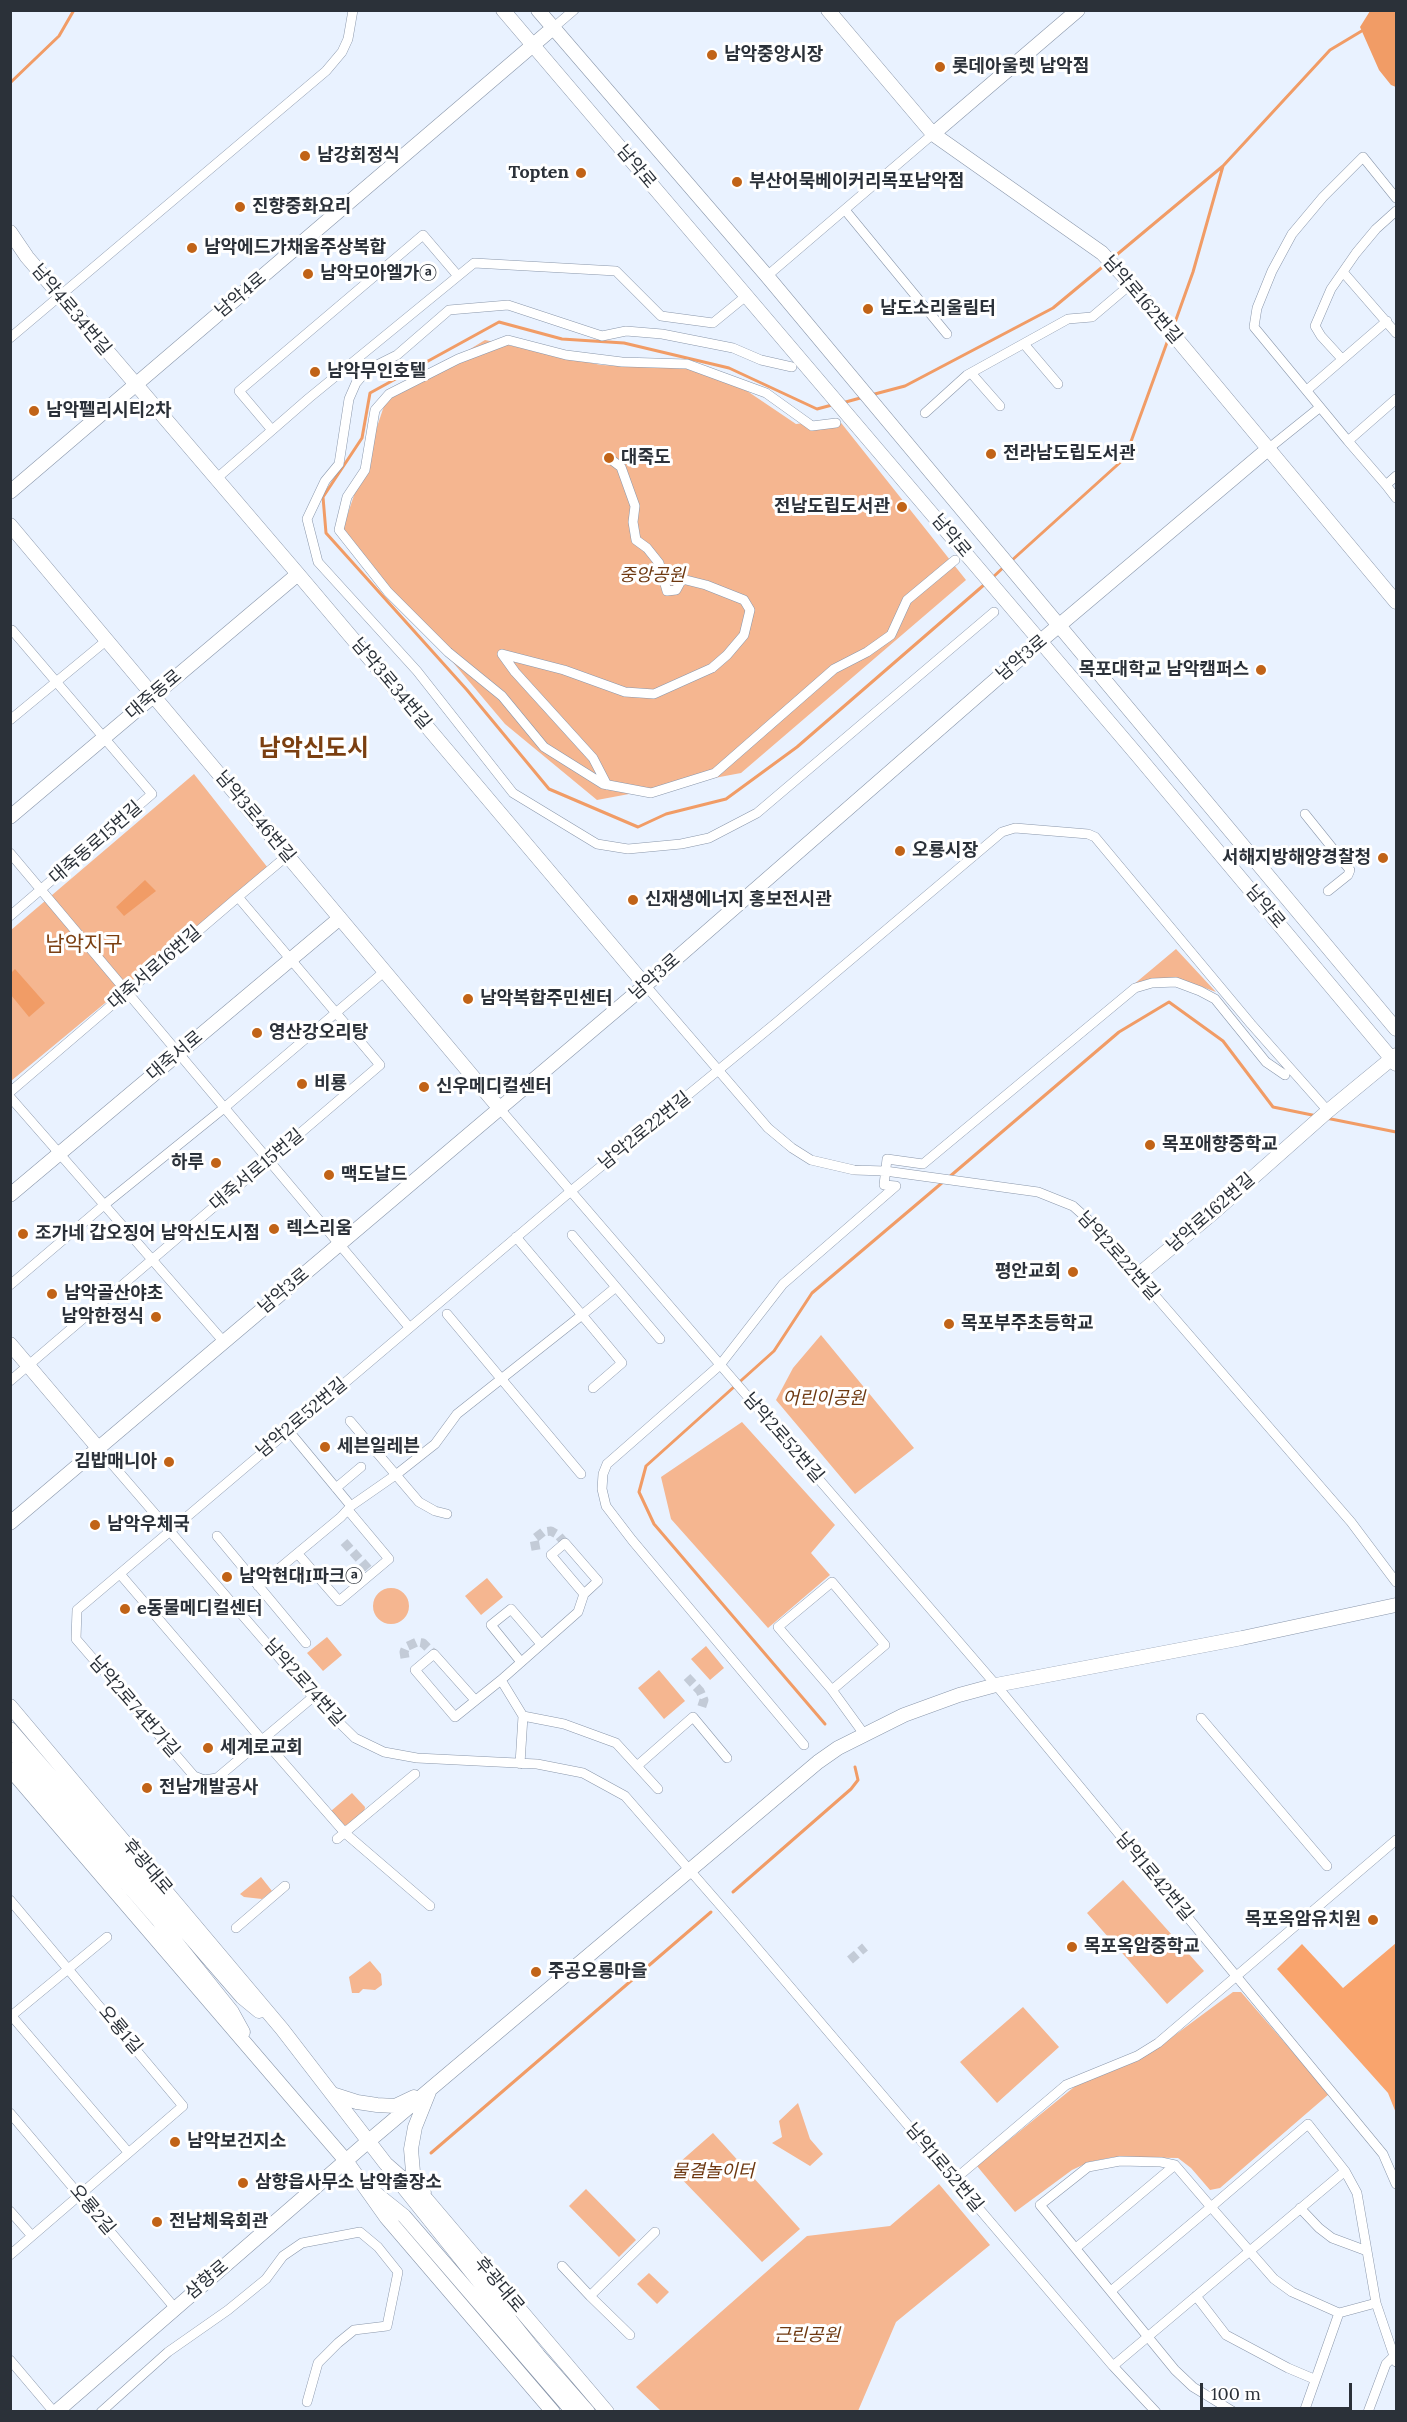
<!DOCTYPE html>
<meta charset="utf-8">
<style>
body{margin:0}
#map{position:relative;width:1407px;height:2422px;overflow:hidden;background:#e9f2ff;font-family:Lora,serif}
canvas{display:block}
.frame{position:absolute;inset:0;border:12px solid #2b3139;pointer-events:none}
.scale{position:absolute;left:1200px;top:2383px;width:152px;height:27px;box-sizing:border-box;border:3px solid #2b3139;border-top:0;padding-left:8px;font-size:18px;line-height:21px;white-space:nowrap;color:#2b3139;-webkit-text-stroke:4px #fff;paint-order:stroke}
</style>
<div id="map">
<canvas width="1407" height="2422"></canvas>
<div class="frame"></div>
<div class="scale">100 m</div>
</div>
<script>
const c = document.querySelector('canvas').getContext('2d');
c.lineJoin = 'round';
function fillPath(path, color) {
  c.fillStyle = color;
  c.fill(path, 'evenodd');
}
function poly(rows) {
  const path = new Path2D();
  for (const r of rows) {
    if (r.length === 3) {
      path.moveTo(r[0] + r[2], r[1]);
      path.arc(r[0], r[1], r[2], 0, 2 * Math.PI);
      continue;
    }
    path.moveTo(r[0], r[1]);
    for (let i = 2; i < r.length; i += 2) path.lineTo(r[i], r[i + 1]);
  }
  return path;
}
function trace(path, color, width, dash) {
  c.strokeStyle = color;
  c.lineWidth = width;
  c.lineCap = dash ? 'butt' : 'round';
  c.setLineDash(dash || []);
  c.stroke(path);
}
function label(font, color, halo, rows, align = 'center') {
  c.font = font + ' Lora,"Noto Sans KR",serif';
  c.lineWidth = 6;
  c.setLineDash([]);
  c.textBaseline = 'middle';
  c.strokeStyle = halo;
  c.fillStyle = color;
  for (const [text, x, y, turn = 0] of rows) {
    c.save();
    c.translate(x, y);
    c.rotate((+turn || 0) * Math.PI / 180);
    c.textAlign = isNaN(turn) ? turn : align;
    if (halo) c.strokeText(text, 0, 0);
    c.fillText(text, 0, 0);
    c.restore();
  }
}
fillPath(poly([
 [485,340,601,365,716,370,796,424,838,419,966,580,741,773,597,800,505,724,342,531,386,400],
 [194,774,268,868,11,1081,11,930],
 [1176,949,1216,992,1180,979,1133,985],
 [821,1335,914,1448,855,1494,776,1400,793,1368],
 [742,1422,835,1525,811,1553,830,1575,768,1628,671,1519,661,1477],
 [487,1578,503,1597,481,1615,465,1596],
 [391,1606,18],
 [327,1637,342,1655,323,1671,307,1653],
 [706,1646,724,1668,710,1680,691,1659],
 [659,1670,685,1701,664,1719,638,1688],
 [352,1793,365,1807,364,1814,351,1825,344,1825,331,1811],
 [261,1877,272,1891,262,1899,244,1897,240,1894],
 [1123,1880,1204,1971,1167,2004,1087,1913],
 [370,1961,381,1974,382,1985,375,1990,363,1989,359,1993,352,1993,349,1977],
 [1233,1992,1241,1992,1329,2094,1220,2188,1210,2190,1191,2168,1178,2158,1114,2157,1089,2162,1072,2170,1015,2212,977,2166,1079,2083,1156,2049],
 [1023,2007,1059,2047,997,2103,960,2062],
 [798,2103,810,2139,823,2154,810,2166,772,2143,782,2137,779,2121],
 [713,2133,800,2229,762,2262,672,2169],
 [939,2184,990,2245,896,2322,858,2411,661,2411,636,2387,807,2236,890,2226],
 [586,2189,636,2240,619,2257,569,2206],
 [649,2273,669,2292,657,2304,637,2284]
]), '#f5b690');
fillPath(poly([
 [1396,1943,1396,2113,1388,2093,1277,1969,1302,1944,1343,1988]
]), '#f9a46d');
fillPath(poly([
 [1370,11,1396,11,1396,87,1391,85,1379,70,1360,27],
 [145,880,156,891,124,916,116,907],
 [15,969,45,1003,29,1017,11,995,11,973]
]), '#f19c66');
trace(poly([
 [10,83,59,36,74,10],
 [1114,257,1223,166,1330,50,1365,29],
 [1173,328,1193,272,1223,166],
 [871,395,905,386,1053,308,1106,264],
 [842,403,864,397],
 [832,405,817,409,729,368,624,343,562,339,499,322,370,393,362,438,323,497,326,533,467,690,549,789,638,827,666,814,726,799,797,747,985,584],
 [1010,562,1125,458,1169,337],
 [992,578,1005,566],
 [1326,1118,1396,1132],
 [948,1178,1119,1032,1169,1002,1223,1041,1273,1107,1317,1116],
 [825,1724,654,1524,639,1492,646,1466,774,1351,812,1293,943,1182],
 [733,1892,851,1789,858,1780,855,1767],
 [431,2153,711,1912]
]), '#f19c66', 3);
trace(poly([
 [344,1542,372,1573],
 [536,1550,534,1539,543,1532,551,1531,558,1535,565,1543],
 [405,1658,404,1652,406,1647,417,1642,423,1643,434,1654],
 [687,1677,700,1691,704,1700,701,1709],
 [850,1960,865,1947]
]), '#c3cbd7', 9, [9, 4.5]);
const street = poly([
 [553,28,574,10],
 [1396,198,1363,157,1323,197,1292,234,1272,271,1257,308,1254,327,1348,441,1396,399],
 [845,210,947,334],
 [1343,272,1396,333],
 [767,276,933,134],
 [10,338,326,71,342,52,348,39,353,10],
 [1024,344,1058,384],
 [1342,359,1321,336,1315,326,1331,289,1356,253,1376,229,1396,211],
 [792,367,761,360,733,348,662,334,626,331,602,336,508,305,449,310,397,355,367,370,356,383,349,399,339,464,325,481,307,519,318,562,417,671,513,793,597,844,628,849,681,844,709,838,757,813,994,612],
 [971,373,1000,406],
 [1307,390,1387,321],
 [925,413,967,375,1068,319,1092,317,1131,284],
 [836,423,812,426,766,393,687,364,622,362,566,355,508,340,458,359,389,394,375,410,365,470,347,497,339,530,388,592,448,652,502,696,544,747,603,784,651,793,715,773,834,669,867,652,891,635,907,600,955,560],
 [272,430,239,391,423,235,458,276],
 [1348,441,1386,485,1396,476],
 [1268,449,1319,408],
 [216,479,309,398,474,263,616,271,661,316,713,323,746,296],
 [1386,485,1396,498],
 [10,631,12,630,152,794,10,916],
 [10,720,107,640],
 [607,785,593,758,515,672,502,654,564,670,625,692,654,694,712,668,727,655,744,635,750,610,744,600,706,585,682,579,676,590,667,591,659,563,647,548,636,540,633,522,635,506,621,467,609,458],
 [1305,814,1350,870,1348,875,1328,891],
 [10,853,409,1327],
 [238,897,288,855],
 [646,986,768,1128,792,1148,811,1160,854,1170,885,1171,1038,1192,1073,1206,1093,1224,1351,1522,1396,1582],
 [10,1092,238,897,380,1065,10,1381],
 [10,1097,224,1342],
 [500,1109,996,1685,1383,2154,1396,2184],
 [572,1235,616,1287],
 [10,1285,104,1205,224,1108,385,971],
 [447,1314,581,1474],
 [593,1388,622,1363,582,1315,616,1287,660,1339],
 [350,1421,419,1502,435,1511,447,1514],
 [288,1430,351,1506],
 [99,1449,313,1697,355,1738,384,1752,417,1758,537,1764,583,1773,625,1796,734,1921,1113,2366,1156,2412],
 [336,1488,361,1467],
 [217,1536,306,1643],
 [298,1554,339,1601,389,1559,348,1510],
 [120,1574,262,1740],
 [258,1586,341,1517,351,1506,397,1474,435,1444,457,1414,582,1315,516,1237],
 [521,1662,491,1625,511,1609,541,1644],
 [832,1690,885,1645,832,1582,778,1627,832,1690,864,1734],
 [313,1697,217,1778,204,1780,194,1776,76,1639,77,1610,571,1191,777,1022,1002,832,1015,828,1088,834,1095,837,1251,1024,1328,1111],
 [475,1700,434,1654,415,1670,455,1717,501,1680],
 [523,1716,564,1724,616,1743,658,1789],
 [1201,1718,1327,1866],
 [804,1745,632,1540,606,1506,602,1489,603,1474,607,1464,720,1365,783,1284,896,1186,884,1185,887,1159,923,1164,1135,988,1152,983,1176,982,1200,991,1215,999,1266,1062,1285,1075],
 [269,1746,345,1833,430,1906],
 [520,1764,523,1716,501,1680,578,1612,584,1594,598,1581,565,1543,551,1555,584,1594],
 [637,1766,693,1717,727,1758],
 [337,1839,415,1774],
 [10,1900,183,2106,10,2255],
 [236,1928,285,1886],
 [10,2014,128,2152],
 [10,2017,107,1937],
 [10,2113,174,2307],
 [954,2180,1066,2085,1137,2056,1158,2043,1396,1840],
 [1300,2208,1319,2228,1332,2238,1367,2251],
 [10,2211,32,2236],
 [1076,2248,1175,2165],
 [562,2266,590,2296,655,2232],
 [1111,2291,1211,2207,1274,2279,1292,2292,1339,2313,1376,2303],
 [590,2296,630,2335],
 [1196,2296,1226,2335,1288,2368,1314,2379],
 [10,2360,54,2412],
 [1113,2366,1345,2171],
 [101,2412,168,2352,228,2310,266,2279,283,2256,302,2243,360,2232,378,2247,398,2272,387,2326,354,2330,338,2343,318,2363,307,2402],
 [1234,2412,1193,2387,1175,2370,1040,2205,1088,2167,1120,2161,1161,2162,1175,2165,1211,2207,1308,2124,1345,2171,1357,2193,1376,2303,1396,2362],
 [1304,2412,1339,2313],
 [1368,2412,1386,2364,1393,2357]
]);
const secondary = poly([
 [503,10,1138,756,1396,1064],
 [538,10,767,276,1396,1029],
 [828,10,933,134,1102,253,1131,284,1396,602],
 [933,134,1078,10],
 [10,232,27,257,298,574,646,986],
 [10,492,553,28],
 [10,525,500,1109],
 [10,817,298,574],
 [10,1195,340,918],
 [1137,1276,1214,1212,1328,1111,1396,1055],
 [10,1344,99,1449],
 [10,1523,655,977,1024,655,1268,449],
 [10,1706,282,2029,386,2164,427,2200,607,2412],
 [10,1729,242,1997,259,2011],
 [10,1749,159,1921,232,2012,243,2032],
 [10,1769,347,2162,386,2217,553,2412],
 [332,2094,357,2102,377,2105,395,2106,414,2097],
 [401,2184,538,2355,588,2412],
 [374,2192,404,2216,573,2412],
 [424,2193,413,2172,411,2149,415,2127,429,2092],
 [56,2412,364,2145,818,1762,838,1748,904,1715,959,1695,996,1685,1242,1638,1396,1605]
]);
trace(street, '#8a97ab', 10);
trace(secondary, '#8a97ab', 15);
trace(street, '#fff', 9);
trace(secondary, '#fff', 14);
for (const [x, y, r, color] of [
 [712,55,6,"#c16317"],
 [940,67,6,"#c16317"],
 [305,156,6,"#c16317"],
 [581,173,6,"#c16317"],
 [737,182,6,"#c16317"],
 [240,207,6,"#c16317"],
 [192,248,6,"#c16317"],
 [308,274,6,"#c16317"],
 [868,309,6,"#c16317"],
 [315,372,6,"#c16317"],
 [34,411,6,"#c16317"],
 [991,454,6,"#c16317"],
 [609,458,6,"#c16317"],
 [902,507,6,"#c16317"],
 [1261,670,6,"#c16317"],
 [900,851,6,"#c16317"],
 [1383,858,6,"#c16317"],
 [633,900,6,"#c16317"],
 [468,999,6,"#c16317"],
 [257,1033,6,"#c16317"],
 [302,1084,6,"#c16317"],
 [424,1087,6,"#c16317"],
 [1150,1145,6,"#c16317"],
 [216,1163,6,"#c16317"],
 [329,1175,6,"#c16317"],
 [274,1229,6,"#c16317"],
 [23,1234,6,"#c16317"],
 [1073,1272,6,"#c16317"],
 [52,1294,6,"#c16317"],
 [156,1317,6,"#c16317"],
 [949,1324,6,"#c16317"],
 [325,1447,6,"#c16317"],
 [169,1462,6,"#c16317"],
 [95,1525,6,"#c16317"],
 [227,1577,6,"#c16317"],
 [125,1609,6,"#c16317"],
 [208,1748,6,"#c16317"],
 [147,1788,6,"#c16317"],
 [1373,1920,6,"#c16317"],
 [1072,1947,6,"#c16317"],
 [536,1972,6,"#c16317"],
 [175,2142,6,"#c16317"],
 [243,2183,6,"#c16317"],
 [157,2222,6,"#c16317"]
]) {
  const dot = new Path2D();
  dot.arc(x, y, r, 0, 2 * Math.PI);
  c.fillStyle = color;
  c.fill(dot);
  trace(dot, '#fff', 2);
}
label('bold 18px', '#2b3139', '#fff', [
 ["남악중앙시장",724,55],
 ["롯데아울렛 남악점",952,67],
 ["남강회정식",317,156],
 ["Topten",569,173,"right"],
 ["부산어묵베이커리목포남악점",749,182],
 ["진향중화요리",252,207],
 ["남악에드가채움주상복합",204,248],
 ["남악모아엘가ⓐ",320,274],
 ["남도소리울림터",880,309],
 ["남악무인호텔",327,372],
 ["남악펠리시티2차",46,411],
 ["전라남도립도서관",1003,454],
 ["대죽도",621,458],
 ["전남도립도서관",890,507,"right"],
 ["목포대학교 남악캠퍼스",1249,670,"right"],
 ["오룡시장",912,851],
 ["서해지방해양경찰청",1371,858,"right"],
 ["신재생에너지 홍보전시관",645,900],
 ["남악복합주민센터",480,999],
 ["영산강오리탕",269,1033],
 ["비룡",314,1084],
 ["신우메디컬센터",436,1087],
 ["목포애향중학교",1162,1145],
 ["하루",204,1163,"right"],
 ["맥도날드",341,1175],
 ["렉스리움",286,1229],
 ["조가네 갑오징어 남악신도시점",35,1234],
 ["평안교회",1061,1272,"right"],
 ["남악골산야초",64,1294],
 ["남악한정식",144,1317,"right"],
 ["목포부주초등학교",961,1324],
 ["세븐일레븐",337,1447],
 ["김밥매니아",157,1462,"right"],
 ["남악우체국",107,1525],
 ["남악현대I파크ⓐ",239,1577],
 ["e동물메디컬센터",137,1609],
 ["세계로교회",220,1748],
 ["전남개발공사",159,1788],
 ["목포옥암유치원",1361,1920,"right"],
 ["목포옥암중학교",1084,1947],
 ["주공오룡마을",548,1972],
 ["남악보건지소",187,2142],
 ["삼향읍사무소 남악출장소",255,2183],
 ["전남체육회관",169,2222]
], 'left');
label('18px', '#2b3139', '#fff', [
 ["남악로",636,167,50],
 ["남악4로",241,295,-40],
 ["남악로162번길",1142,300,49],
 ["남악4로34번길",71,310,50],
 ["남악로",951,536,50],
 ["남악3로",1022,658,-40],
 ["남악3로34번길",391,684,50],
 ["대죽동로",154,695,-40],
 ["남악3로46번길",255,817,50],
 ["대죽동로15번길",96,843,-41],
 ["남악로",1265,907,50],
 ["대죽서로16번길",155,968,-41],
 ["남악3로",655,977,-41],
 ["대죽서로",175,1056,-40],
 ["남악2로22번길",645,1131,-39],
 ["대죽서로15번길",257,1170,-40],
 ["남악로162번길",1211,1213,-41],
 ["남악2로22번길",1118,1256,48],
 ["남악3로",284,1291,-40],
 ["남악2로52번길",302,1418,-40],
 ["남악2로52번길",783,1438,49],
 ["남악2로74번길",304,1683,48],
 ["남악2로74번가길",134,1707,49],
 ["후광대로",147,1867,50],
 ["남악1로42번길",1154,1877,50],
 ["오룡1길",120,2030,50],
 ["남악1로52번길",944,2168,50],
 ["오룡2길",92,2210,50],
 ["삼향로",207,2280,-40],
 ["후광대로",499,2285,50]
]);
label('italic 18px', '#6e3810', '#fff', [
 ["중앙공원",652,576],
 ["어린이공원",824,1399],
 ["물결놀이터",713,2172],
 ["근린공원",807,2336]
]);
label('21px', '#7b3f11', '#fff', [
 ["남악지구",84,945]
]);
label('bold 24px', '#7b3f11', '#fff', [
 ["남악신도시",314,749]
]);
</script>
